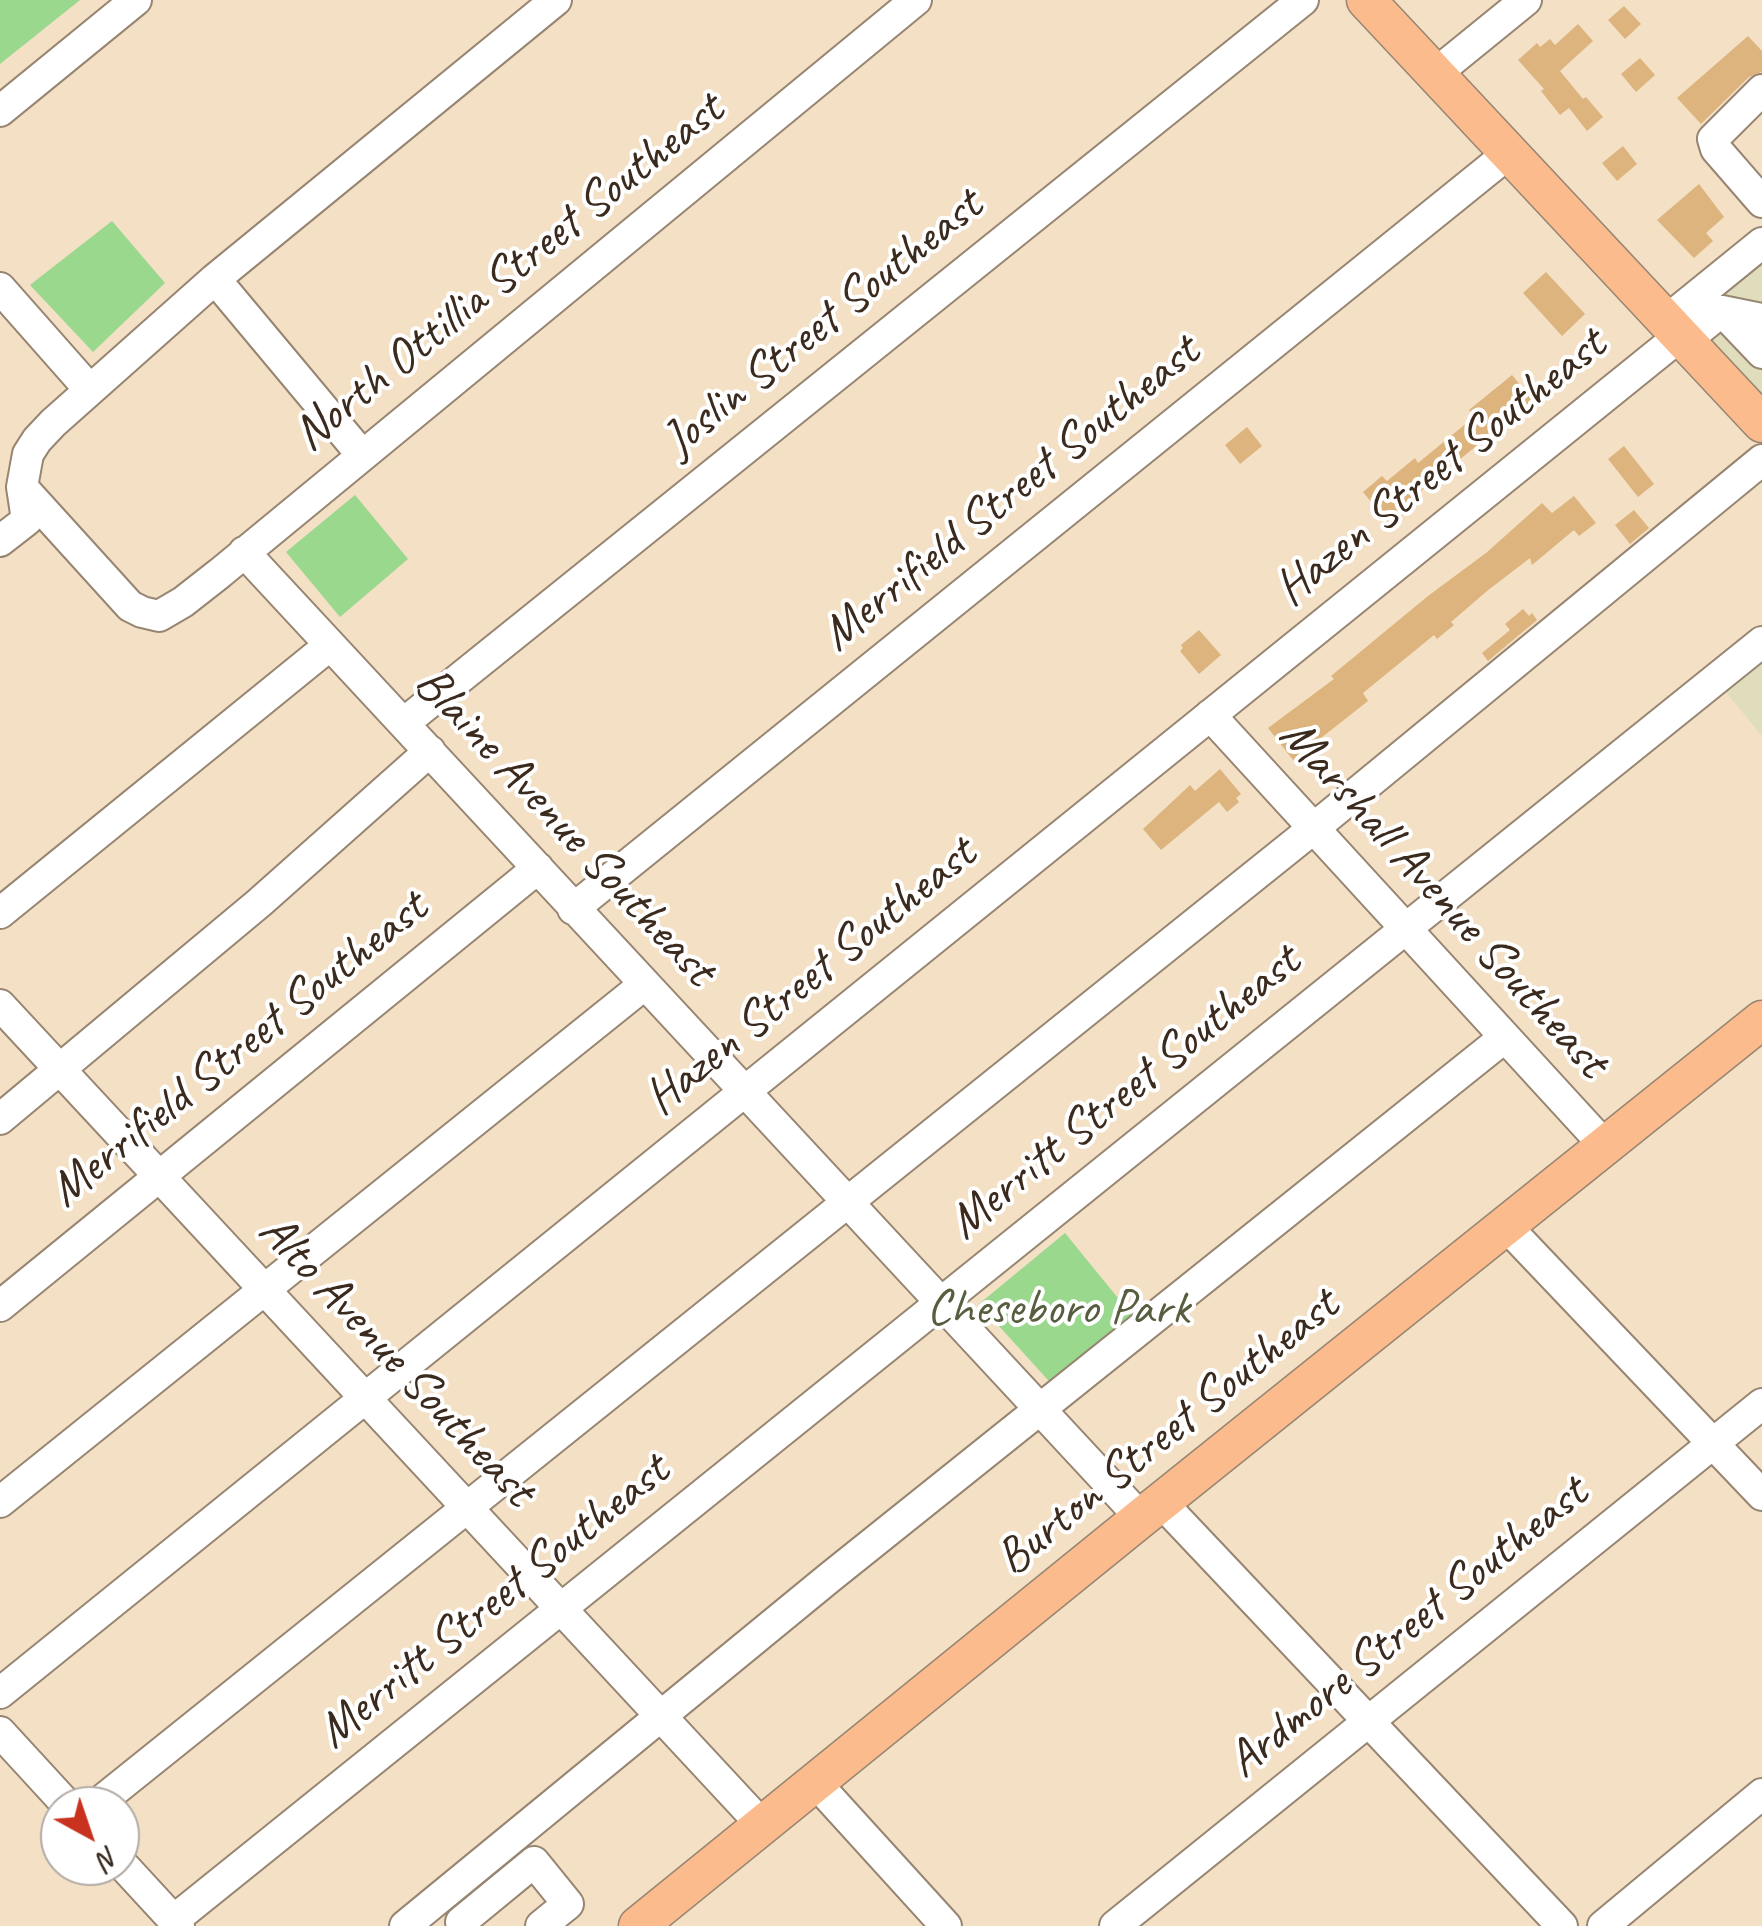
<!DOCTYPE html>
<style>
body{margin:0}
#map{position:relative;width:1762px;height:1926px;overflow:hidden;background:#f3e0c5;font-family:Caveat,sans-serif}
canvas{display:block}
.north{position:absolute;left:40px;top:1786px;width:100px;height:100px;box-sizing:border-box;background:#fff;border:2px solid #b1aaa5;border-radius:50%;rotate:140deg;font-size:28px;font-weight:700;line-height:40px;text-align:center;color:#3b2a1e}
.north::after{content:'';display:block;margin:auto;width:35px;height:45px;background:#c8321e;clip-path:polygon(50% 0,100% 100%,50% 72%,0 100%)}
</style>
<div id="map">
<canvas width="1762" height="1926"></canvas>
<div class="north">N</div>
</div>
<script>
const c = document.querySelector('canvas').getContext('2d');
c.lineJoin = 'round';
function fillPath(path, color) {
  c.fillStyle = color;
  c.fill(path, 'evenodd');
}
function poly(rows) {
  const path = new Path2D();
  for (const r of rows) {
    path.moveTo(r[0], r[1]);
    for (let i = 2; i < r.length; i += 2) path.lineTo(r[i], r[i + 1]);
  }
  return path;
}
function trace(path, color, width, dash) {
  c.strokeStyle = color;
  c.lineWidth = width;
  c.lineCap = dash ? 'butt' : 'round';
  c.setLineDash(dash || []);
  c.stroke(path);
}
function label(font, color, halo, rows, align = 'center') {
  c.font = font + ' Caveat,sans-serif';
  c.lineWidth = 8;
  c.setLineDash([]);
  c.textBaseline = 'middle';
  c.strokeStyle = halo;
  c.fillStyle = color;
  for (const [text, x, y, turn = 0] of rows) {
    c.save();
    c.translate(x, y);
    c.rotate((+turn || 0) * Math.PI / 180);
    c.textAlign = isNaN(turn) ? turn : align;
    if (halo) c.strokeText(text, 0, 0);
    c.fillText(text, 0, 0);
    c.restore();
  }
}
fillPath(poly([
 [1762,262,1762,402,1690,324],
 [1762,661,1762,736,1725,691]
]), '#dfddbb');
fillPath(poly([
 [0,0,80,0,0,64],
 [112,221,165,283,93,352,30,285],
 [355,495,408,559,340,617,286,552],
 [1065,1233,1140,1325,1057,1390,979,1304]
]), '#99d88d');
fillPath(poly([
 [1624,6,1641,24,1625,39,1608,20],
 [1578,24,1593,41,1560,71,1583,99,1586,97,1603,117,1587,131,1569,108,1560,115,1541,91,1544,89,1518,60,1537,43,1540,47,1550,39,1555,45],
 [1748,36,1762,51,1762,72,1749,77,1701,124,1677,98],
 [1640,58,1655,75,1636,92,1621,74],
 [1623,146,1637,164,1617,181,1602,163],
 [1699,184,1724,217,1706,233,1713,241,1694,258,1657,220],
 [1546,272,1585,314,1562,336,1523,293],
 [1512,375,1533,400,1406,503,1411,509,1391,526,1363,492,1382,476,1387,481,1415,458,1418,463,1474,417,1469,410],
 [1247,427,1262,446,1240,464,1225,445],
 [1624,446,1654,484,1638,497,1608,459],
 [1574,496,1596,523,1579,536,1574,530,1532,565,1530,558,1487,591,1451,622,1454,625,1437,639,1434,635,1363,693,1368,701,1293,760,1268,728,1334,679,1331,676,1428,596,1486,553,1542,503,1552,513],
 [1634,510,1649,528,1630,544,1615,525],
 [1523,609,1529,616,1532,613,1537,620,1488,661,1482,653,1510,630,1505,624],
 [1199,630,1221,655,1199,674,1180,651,1183,648,1181,645],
 [1220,769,1241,794,1236,798,1239,802,1227,812,1219,802,1161,850,1143,829,1190,785,1195,791]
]), '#ddb47e');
const minor = poly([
 [1435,74,1526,0],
 [1762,90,1713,139,1716,149,1762,202],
 [0,111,136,0],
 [215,279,362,455],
 [0,288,90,390],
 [1722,311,1762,353],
 [1667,320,1762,243],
 [1686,340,1722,311,1762,319],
 [22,487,130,606,142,612,159,616,183,602,220,573,916,0],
 [0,541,27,520,22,487,28,454,37,440,53,423,215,279,556,0],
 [244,552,1141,1518],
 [1210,715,1605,1146],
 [404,723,1303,0],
 [573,909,1509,153],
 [0,913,330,645],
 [0,1005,762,1825],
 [0,1119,259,903,430,751],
 [1506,1226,1762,1495],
 [0,1306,538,868],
 [0,1502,645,984],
 [1161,1502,1562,1926],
 [0,1693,1681,335],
 [0,1732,68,1806],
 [815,1782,946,1926],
 [95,1806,1314,828,1762,460],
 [120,1862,179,1926],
 [174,1920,1762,642],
 [405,1926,829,1578,1505,1037],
 [465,1926,461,1922,534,1862,568,1904,541,1926],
 [1115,1926,1762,1404],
 [1603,1926,1762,1794]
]);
const major = poly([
 [1366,0,1762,423],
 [638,1926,1141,1518,1762,1020]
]);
trace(minor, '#978572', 34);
trace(major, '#978572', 41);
trace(minor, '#fff', 30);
trace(major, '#fbbb8d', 38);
label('50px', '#3b2a1e', '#fff', [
 ["North Ottillia Street Southeast",509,273,-39],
 ["Joslin Street Southeast",823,324,-39],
 ["Hazen Street Southeast",1441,468,-39],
 ["Merrifield Street Southeast",1011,494,-39],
 ["Blaine Avenue Southeast",564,827,47],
 ["Marshall Avenue Southeast",1443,899,48],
 ["Hazen Street Southeast",811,977,-39],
 ["Merrifield Street Southeast",239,1050,-39],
 ["Merritt Street Southeast",1125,1093,-39],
 ["Alto Avenue Southeast",396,1361,47],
 ["Burton Street Southeast",1168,1433,-39],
 ["Merritt Street Southeast",494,1602,-39],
 ["Ardmore Street Southeast",1408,1628,-39]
]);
label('50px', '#575e3f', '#fff', [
 ["Cheseboro Park",1058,1310]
]);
</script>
